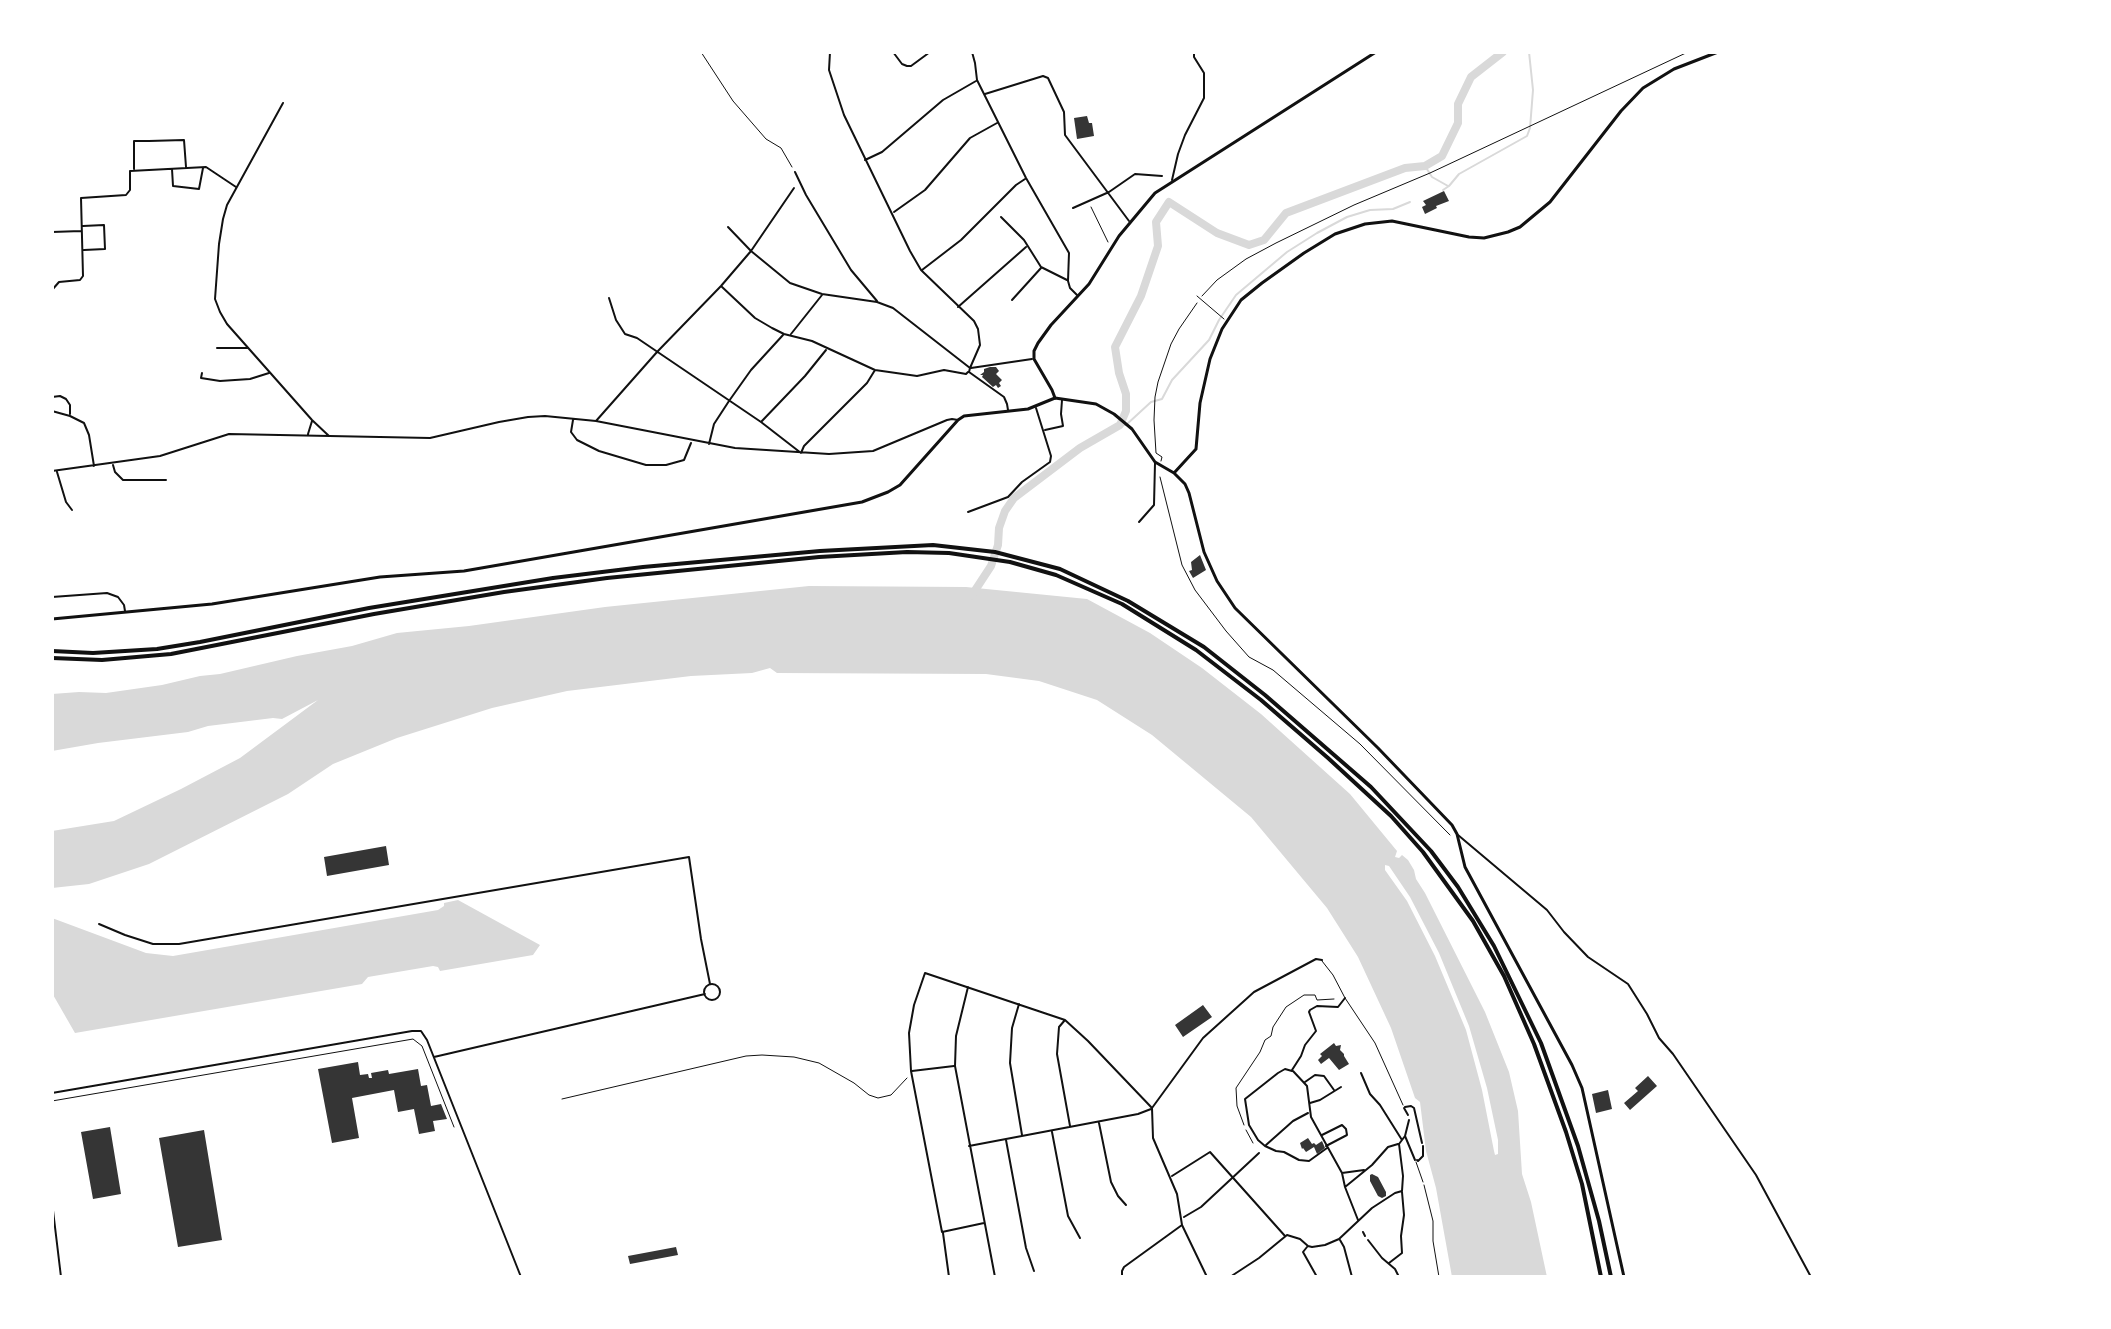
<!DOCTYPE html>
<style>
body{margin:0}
#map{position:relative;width:2111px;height:1329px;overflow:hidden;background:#fff;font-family:Manrope,sans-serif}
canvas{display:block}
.frame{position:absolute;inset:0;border:54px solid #fff;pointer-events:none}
</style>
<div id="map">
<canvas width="2111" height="1329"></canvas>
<div class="frame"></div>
</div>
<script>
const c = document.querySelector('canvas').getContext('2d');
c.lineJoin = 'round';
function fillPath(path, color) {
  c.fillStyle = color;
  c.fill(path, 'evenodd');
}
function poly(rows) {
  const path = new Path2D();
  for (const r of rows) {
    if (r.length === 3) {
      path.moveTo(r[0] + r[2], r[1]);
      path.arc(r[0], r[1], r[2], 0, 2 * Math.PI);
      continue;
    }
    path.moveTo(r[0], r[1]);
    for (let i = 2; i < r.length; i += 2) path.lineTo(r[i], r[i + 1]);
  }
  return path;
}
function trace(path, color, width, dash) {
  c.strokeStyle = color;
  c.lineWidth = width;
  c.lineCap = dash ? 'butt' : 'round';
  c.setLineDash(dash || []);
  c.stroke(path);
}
fillPath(poly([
 [809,586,966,587,1087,599,1150,633,1202,668,1261,714,1350,794,1397,851,1395,857,1399,858,1402,855,1408,860,1414,870,1416,879,1425,893,1485,1012,1509,1072,1518,1111,1522,1174,1531,1202,1547,1277,1452,1277,1436,1188,1426,1151,1420,1102,1415,1098,1391,1028,1358,957,1327,908,1251,817,1152,735,1097,700,1039,681,986,674,777,673,770,668,752,673,691,676,567,691,492,708,397,738,333,764,288,794,149,864,89,884,52,888,52,831,114,821,181,789,240,758,318,700,282,719,273,718,208,726,188,732,98,743,52,751,52,694,79,692,106,693,162,685,200,676,220,674,297,656,352,646,397,633,469,626,605,607],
 [1385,865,1389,866,1410,897,1439,953,1469,1026,1487,1088,1498,1140,1498,1154,1495,1155,1494,1151,1482,1090,1466,1030,1435,956,1407,901,1385,870],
 [458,900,540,945,533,955,440,971,438,967,433,966,368,977,362,984,75,1033,52,993,52,918,146,953,173,956,438,910,444,906,444,903]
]), '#d9d9d9');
trace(poly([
 [1425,166,1432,177,1448,186],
 [1443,190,1449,186,1459,174,1527,136,1530,128,1533,90,1529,52],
 [1120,425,1126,425,1151,402,1162,399,1172,380,1209,340,1219,320,1236,295,1287,252,1317,233,1347,217,1370,210,1393,209,1410,202]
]), '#d9d9d9', 2);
trace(poly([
 [972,595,991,566,998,545,999,528,1005,511,1014,498,1080,448,1120,425,1126,411,1126,394,1119,373,1115,347,1141,296,1158,246,1156,222,1169,202,1217,233,1249,245,1264,240,1286,213,1405,168,1425,166,1442,156,1458,123,1458,104,1471,77,1503,52]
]), '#d9d9d9', 8);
fillPath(poly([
 [1087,116,1089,123,1092,123,1094,136,1077,139,1074,118],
 [1444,191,1449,201,1436,206,1437,208,1425,214,1422,207,1426,205,1423,201],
 [990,367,996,367,999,371,996,374,1002,380,999,383,1001,386,998,388,996,385,993,387,982,377,983,375,980,375,984,372,984,369],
 [1200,555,1206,570,1193,578,1189,571,1192,570,1191,562],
 [386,846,389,865,327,876,324,857],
 [1203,1005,1212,1017,1183,1037,1175,1025],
 [1334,1043,1336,1046,1341,1045,1340,1050,1344,1054,1344,1056,1349,1064,1339,1070,1329,1058,1321,1064,1318,1060,1322,1056,1320,1054],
 [358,1062,360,1075,368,1074,369,1078,372,1078,371,1073,388,1070,389,1074,418,1069,421,1086,427,1085,431,1106,441,1104,447,1119,433,1121,435,1131,419,1134,414,1109,398,1112,394,1090,352,1098,359,1138,332,1143,318,1069],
 [1648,1076,1657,1086,1630,1110,1624,1103,1638,1091,1635,1088],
 [1608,1090,1612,1109,1596,1113,1592,1094],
 [110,1127,121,1194,93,1199,81,1132],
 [204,1130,222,1240,178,1247,159,1138],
 [1308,1138,1312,1144,1314,1143,1316,1145,1322,1141,1325,1148,1317,1154,1314,1147,1306,1152,1303,1148,1302,1149,1300,1143],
 [1372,1174,1378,1177,1386,1192,1386,1196,1382,1198,1378,1196,1370,1181,1370,1175],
 [676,1247,678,1255,630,1264,628,1256]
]), '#353535');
trace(poly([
 [701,52,733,101,766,139,781,148,792,167],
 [1091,207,1108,242],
 [1202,296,1217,280,1246,259,1276,243,1354,205,1430,173,1688,52],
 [1161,461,1162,457,1156,453,1154,420,1155,397,1158,382,1171,344,1179,329,1197,303],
 [1160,477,1182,565,1195,590,1226,631,1249,657,1273,670,1360,744,1450,835],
 [562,1099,746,1056,762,1055,794,1057,819,1063,854,1083,869,1095,878,1098,891,1095,907,1078],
 [52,1101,413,1039,422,1046,454,1127],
 [1244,1125,1237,1106,1236,1088,1260,1052,1265,1040,1271,1036,1273,1027,1286,1007,1304,995,1315,995,1317,1000,1334,999],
 [1246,1130,1253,1143],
 [1424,1185,1433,1221,1433,1241,1439,1277]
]), '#111', 1);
trace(poly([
 [1197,296,1224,319],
 [1322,961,1333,975,1345,998,1375,1043,1403,1105],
 [1416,1162,1423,1182]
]), '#111', 1);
trace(poly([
 [1405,1107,1411,1106,1414,1108,1422,1143],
 [1417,1160,1418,1161,1423,1156,1423,1146]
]), '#111', 2);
trace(poly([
 [830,52,829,70,844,115,910,251,921,270,974,321,978,329,980,345,970,368],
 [893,52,902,64,907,66,911,66,930,52],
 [972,52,975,63,977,80,1026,178,1069,253,1068,281,1070,288,1077,295],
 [985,94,1043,76,1048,78,1064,112,1065,135,1129,221],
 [283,103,227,205,223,219,219,244,215,299,220,312,227,324,312,420,329,436],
 [865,160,882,152,943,100,976,81],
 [134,169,134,141,149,141,184,140,186,167],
 [172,169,173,186,199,189,203,168],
 [795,172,806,195,851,270,877,301],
 [1172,180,1178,154,1185,135,1204,98,1204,73,1194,57,1194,52],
 [1073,208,1109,192,1135,174,1162,176],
 [894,212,925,190,970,138,997,123],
 [1001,217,1024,240,1041,267,1067,280],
 [83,226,104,225,105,249,84,250],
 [728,227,751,251,790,283,822,294,877,302,893,308,970,368,969,372,1004,397,1007,404,1008,410],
 [52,232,81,231],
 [922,270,961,240,1016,185,1025,179],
 [721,286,755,318,772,328,784,334,812,341,875,370,917,376,944,370,966,374,968,372],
 [52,290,59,282,80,280,83,276,81,198,126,195,130,190,130,171,206,167,236,187],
 [609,298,616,320,625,334,637,338,761,422,801,453,804,446,867,383,875,370],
 [1012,300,1041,268],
 [958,307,1026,247],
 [791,334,822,295],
 [217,348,247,348],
 [971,368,1032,359],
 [202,373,201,378,220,381,250,379,269,373],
 [52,397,60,396,66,399,70,405,70,414],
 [52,411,70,416,84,423,89,435,94,466],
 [573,420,571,432,577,440,599,451,646,465,666,465,684,460,691,443],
 [596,421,657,352,721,286,751,251,794,188],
 [761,422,805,376,826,350],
 [1045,430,1063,426,1061,414,1062,400],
 [308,434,312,421],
 [709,444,714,424,729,401,751,370,783,335],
 [113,465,115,472,123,480,166,480],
 [52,471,160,456,229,434,430,438,499,422,528,417,545,416,596,421,735,448,829,454,873,451,947,420,952,419,958,420],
 [57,472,66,502,72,510],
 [968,512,1008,497,1022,482,1050,462,1051,456,1036,408],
 [1139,522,1154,505,1155,463],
 [52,597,107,593,118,597,124,605,125,611],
 [1458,835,1547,910,1564,932,1588,957,1628,984,1647,1014,1659,1038,1673,1054,1756,1175,1811,1277],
 [99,924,125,935,153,944,179,944,689,857,701,939,710,984],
 [712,992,8],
 [968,987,956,1036,955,1066,995,1277],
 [1019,1004,1012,1028,1010,1063,1022,1135],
 [1065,1020,1059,1027,1057,1054,1070,1126],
 [434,1057,705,994],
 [1292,1070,1301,1056,1305,1045,1316,1031,1309,1012,1310,1010,1317,1006,1338,1007,1345,998],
 [912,1071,954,1066],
 [1292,1071,1285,1069,1278,1073,1245,1099,1249,1125,1258,1140,1265,1146,1276,1151,1284,1152,1299,1160,1309,1161,1327,1148],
 [1293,1071,1307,1086,1311,1117,1342,1173,1345,1187,1358,1220],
 [1361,1073,1370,1094,1380,1105,1402,1140],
 [1305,1082,1315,1075,1324,1076,1334,1090],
 [52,1093,412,1031,421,1031,427,1040,521,1277],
 [1310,1103,1320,1100,1341,1087],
 [1404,1108,1408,1115],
 [1409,1120,1405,1136,1415,1160],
 [1099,1123,1111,1182,1118,1196,1126,1205],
 [1052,1132,1068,1216,1080,1238],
 [1322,1135,1342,1125,1346,1129,1347,1135,1326,1146],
 [1006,1140,1026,1248,1034,1271],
 [1266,1145,1293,1121,1308,1113],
 [969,1146,1138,1114,1151,1109],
 [1342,1173,1364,1170],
 [1172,1176,1210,1152,1285,1236],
 [1345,1187,1372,1165,1388,1147,1398,1144],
 [52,1202,61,1277],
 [1184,1217,1201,1207,1259,1153],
 [984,1223,942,1232,911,1071,909,1033,914,1005,925,973,1065,1020,1088,1041,1152,1108],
 [1363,1232,1365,1236],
 [943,1233,949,1277],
 [1340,1240,1344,1247,1352,1277],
 [1368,1240,1382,1258,1395,1269,1399,1277],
 [1307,1247,1303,1252,1317,1277],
 [1389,1263,1402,1253,1401,1236,1404,1215,1402,1192],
 [1122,1277,1122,1271,1124,1267,1182,1225],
 [1207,1277,1182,1225,1177,1194,1153,1138,1152,1108,1203,1038,1254,992,1316,959,1322,960],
 [1230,1277,1259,1258,1287,1235,1300,1239,1308,1246,1312,1247,1325,1245,1339,1239,1372,1208,1395,1193,1402,1191,1403,1176,1399,1144,1405,1136]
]), '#111', 2);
trace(poly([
 [1055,398,1052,390,1034,359,1034,351,1038,343,1051,325,1089,284,1119,236,1155,193,1376,52]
]), '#111', 3);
trace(poly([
 [1174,473,1196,449,1200,403,1210,359,1222,329,1241,300,1262,283,1304,253,1335,234,1365,224,1392,221,1469,237,1484,238,1508,232,1520,227,1550,202,1621,111,1643,88,1674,69,1718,52],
 [52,619,212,604,380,577,464,571,862,502,888,492,900,485,958,420,964,416,1028,409,1055,398,1096,404,1114,414,1132,429,1155,462,1174,473,1185,484,1189,493,1204,552,1217,581,1235,608,1378,748,1452,825,1457,834,1465,867,1572,1065,1582,1088,1624,1277]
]), '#111', 3);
trace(poly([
 [52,651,93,653,157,649,200,642,369,608,553,578,643,567,820,551,933,545,995,552,1060,569,1128,601,1204,647,1265,695,1371,787,1431,851,1458,887,1494,946,1541,1043,1578,1146,1599,1221,1611,1277],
 [52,658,102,660,171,654,374,614,504,592,607,578,819,557,907,552,949,553,1010,562,1056,575,1122,604,1196,650,1261,700,1328,758,1391,816,1423,852,1473,921,1504,976,1534,1044,1566,1132,1582,1184,1601,1277]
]), '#111', 4);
</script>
